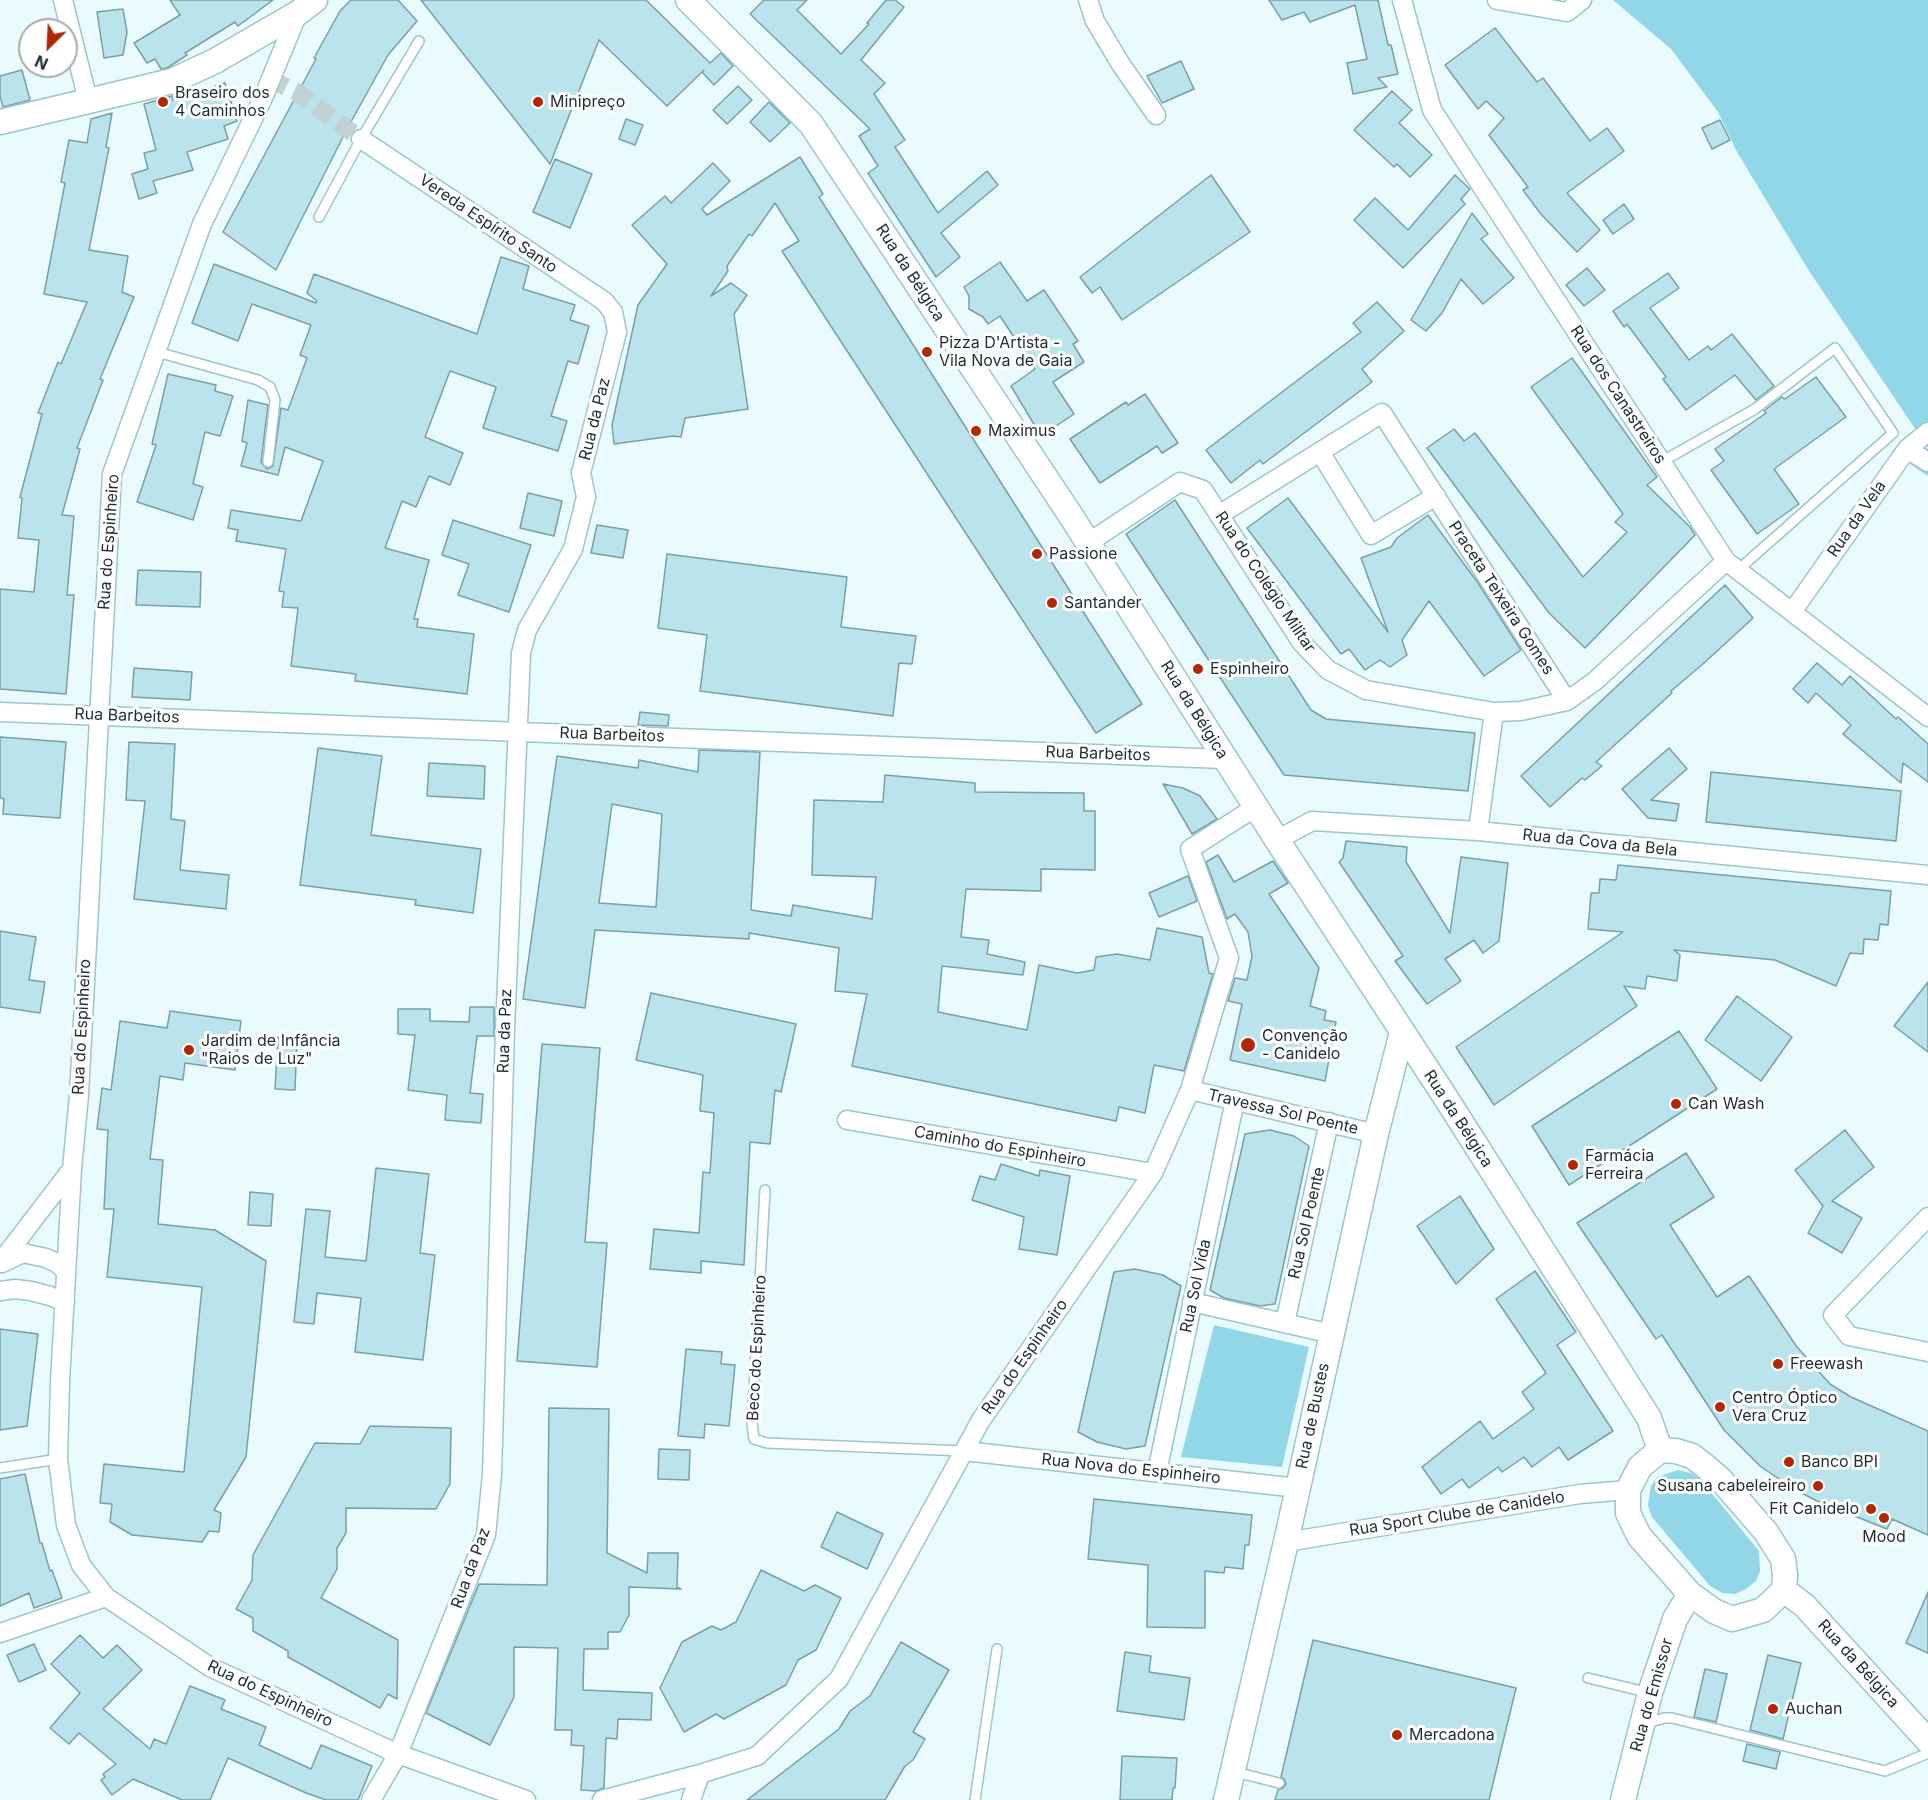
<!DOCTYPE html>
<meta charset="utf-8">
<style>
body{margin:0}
#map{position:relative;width:1928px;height:1800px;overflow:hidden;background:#eafbfe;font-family:Inter,sans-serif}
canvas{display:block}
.north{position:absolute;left:18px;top:18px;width:60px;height:60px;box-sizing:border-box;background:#fff;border:2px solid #a5abac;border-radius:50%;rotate:204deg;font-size:16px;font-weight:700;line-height:24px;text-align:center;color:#1d2d30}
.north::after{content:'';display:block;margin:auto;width:21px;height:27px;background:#b22602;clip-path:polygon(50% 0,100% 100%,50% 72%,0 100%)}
</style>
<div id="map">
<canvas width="1928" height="1800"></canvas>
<div class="north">N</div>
</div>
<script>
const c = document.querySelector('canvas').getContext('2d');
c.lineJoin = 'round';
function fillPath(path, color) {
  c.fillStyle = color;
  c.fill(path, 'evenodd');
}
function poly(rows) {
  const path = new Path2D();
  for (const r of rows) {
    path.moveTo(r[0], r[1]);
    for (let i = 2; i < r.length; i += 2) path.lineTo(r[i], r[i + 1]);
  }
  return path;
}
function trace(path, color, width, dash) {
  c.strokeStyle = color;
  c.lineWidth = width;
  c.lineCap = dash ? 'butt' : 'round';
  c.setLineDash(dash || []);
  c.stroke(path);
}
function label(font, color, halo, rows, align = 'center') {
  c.font = font + ' Inter,sans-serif';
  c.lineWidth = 6;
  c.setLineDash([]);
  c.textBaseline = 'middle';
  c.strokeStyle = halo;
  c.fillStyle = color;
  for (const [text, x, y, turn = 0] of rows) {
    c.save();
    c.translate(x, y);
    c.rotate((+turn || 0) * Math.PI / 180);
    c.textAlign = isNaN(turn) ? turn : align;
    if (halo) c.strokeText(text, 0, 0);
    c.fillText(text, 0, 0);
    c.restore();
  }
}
fillPath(poly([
 [1613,0,1928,0,1928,476,1910,464,1928,448,1809,271,1737,152,1718,112,1671,49],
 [1214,1325,1309,1347,1282,1467,1181,1457],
 [1678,1470,1691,1473,1700,1479,1759,1551,1760,1571,1756,1581,1746,1589,1735,1594,1722,1593,1710,1586,1652,1517,1648,1505,1651,1486,1657,1477]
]), '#91d7e7');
const building = poly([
 [170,0,273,0,238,26,235,22,185,53,187,55,167,68,161,69,155,59,147,63,134,43,180,15,170,0],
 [351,0,398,0,417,21,388,55,347,129,276,270,223,232,316,59,314,58,340,11,351,0],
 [421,0,646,0,710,63,721,53,733,66,714,85,702,72,704,70,667,106,599,40,550,164,421,0],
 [764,0,807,0,797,10,841,54,869,24,867,23,886,0,895,0,904,7,861,60,885,83,874,94,905,140,895,147,938,213,987,171,998,185,941,233,960,257,936,277,868,173,878,166,859,136,870,129,750,14,764,0],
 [1269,0,1378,0,1388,45,1391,45,1398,74,1378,78,1387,87,1353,94,1347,63,1367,59,1355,5,1310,22,1304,12,1282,20,1269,0],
 [123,9,127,32,123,55,104,58,97,12,123,9],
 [1495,28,1537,82,1543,78,1590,141,1607,128,1624,151,1567,193,1600,230,1577,252,1540,213,1523,190,1528,187,1489,135,1504,118,1486,101,1478,109,1445,65,1495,28],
 [1181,61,1194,89,1162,103,1147,76,1181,61],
 [22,70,30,100,3,107,0,96,0,76,22,70],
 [225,83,237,121,224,126,228,139,187,152,193,170,153,181,157,193,139,199,132,174,148,169,144,153,156,150,144,104,172,96,173,100,225,83],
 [738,86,752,100,727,124,713,110,738,86],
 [1392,91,1412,110,1399,123,1432,155,1410,177,1397,164,1394,167,1354,130,1392,91],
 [769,102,790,123,770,142,750,122,769,102],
 [112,113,106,147,109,148,89,250,128,256,122,292,134,297,100,379,103,380,77,448,80,449,62,515,74,516,67,595,74,595,66,694,0,689,0,589,34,592,39,540,18,538,22,498,20,497,42,414,38,413,58,362,61,364,87,302,44,294,65,183,61,182,69,140,87,143,91,119,112,113],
 [626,119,643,125,635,145,619,139,626,119],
 [1720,120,1730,140,1712,149,1702,128,1720,120],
 [800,157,823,194,819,197,1142,704,1096,733,782,251,799,241,775,203,752,236,749,234,727,266,728,271,711,296,731,283,747,295,734,314,748,409,685,418,681,437,673,436,614,444,612,425,638,305,667,264,632,225,665,196,671,203,713,163,730,181,702,209,707,215,800,157],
 [555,159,592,174,570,228,533,212,555,159],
 [1211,175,1250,232,1122,320,1100,287,1092,293,1080,277,1211,175],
 [1455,175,1470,189,1461,199,1465,204,1403,268,1354,220,1375,198,1408,230,1455,175],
 [1624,204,1634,219,1613,234,1603,220,1624,204],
 [1472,213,1488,234,1481,239,1514,278,1483,304,1461,279,1442,313,1426,331,1411,320,1472,213],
 [501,257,529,266,523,289,575,305,570,320,589,326,578,364,568,361,551,416,567,421,558,451,483,428,496,387,450,371,425,437,463,453,450,485,429,476,416,507,402,501,385,548,429,560,414,619,418,619,417,627,474,634,467,694,355,681,356,674,291,666,298,608,282,607,284,592,279,591,286,549,236,541,238,530,228,528,231,510,301,521,323,461,285,447,278,475,241,466,247,443,242,441,248,400,268,405,261,462,267,469,273,466,281,408,288,410,307,358,300,355,311,325,252,304,238,341,192,323,214,264,316,303,317,301,307,293,314,274,477,334,501,257],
 [1000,262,1027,301,1044,290,1078,341,1073,344,1084,362,1053,382,1074,414,1041,436,1011,386,1035,369,1000,316,988,324,983,317,969,309,969,296,964,287,1000,262],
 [1587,268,1605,290,1584,306,1566,285,1587,268],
 [1668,273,1679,288,1650,308,1689,360,1708,346,1711,350,1732,334,1774,386,1756,400,1735,375,1686,410,1663,379,1666,377,1627,324,1624,327,1613,311,1668,273],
 [1377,302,1404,331,1362,369,1372,382,1263,464,1260,460,1231,483,1206,450,1361,332,1353,323,1377,302],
 [1572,358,1657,477,1647,485,1690,527,1695,535,1585,648,1549,613,1427,448,1454,429,1464,441,1475,433,1583,577,1627,532,1615,522,1623,514,1531,387,1572,358],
 [168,374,216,385,215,391,233,396,220,436,205,432,193,484,203,487,193,520,137,502,156,445,152,444,168,374],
 [1816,377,1846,417,1774,469,1799,504,1757,534,1711,470,1724,461,1715,449,1766,413,1764,411,1782,397,1785,399,1816,377],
 [1145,394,1178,443,1162,453,1157,446,1100,483,1070,439,1126,402,1128,405,1145,394],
 [528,493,562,501,554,536,520,528,528,493],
 [1288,498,1388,632,1361,558,1391,547,1397,538,1428,515,1478,583,1521,650,1484,676,1429,601,1402,640,1407,655,1390,667,1380,660,1365,670,1349,649,1341,654,1247,528,1288,498],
 [1175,500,1311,710,1326,719,1475,733,1468,791,1284,775,1126,534,1175,500],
 [453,520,531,545,509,612,458,595,469,564,442,555,453,520],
 [597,525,628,530,623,558,591,553,597,525],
 [667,554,847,577,841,627,916,636,912,664,899,663,893,716,700,691,707,635,658,628,667,554],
 [138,570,201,572,200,607,136,605,138,570],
 [1725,585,1753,618,1704,663,1671,691,1672,693,1596,762,1602,766,1585,780,1582,778,1550,807,1521,776,1725,585],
 [1817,663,1842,685,1850,676,1896,719,1898,717,1928,744,1928,782,1903,763,1901,783,1843,734,1851,725,1816,693,1808,703,1793,689,1817,663],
 [134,668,192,672,190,700,132,697,134,668],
 [640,712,669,715,668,726,638,725,640,712],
 [0,737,66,742,60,818,3,814,4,799,0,798,0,737],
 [129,742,175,744,171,819,185,821,180,870,229,875,226,909,134,899,145,801,126,800,129,742],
 [318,748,382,756,371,835,481,849,473,913,415,905,416,900,300,885,318,748],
 [1669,748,1687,769,1651,800,1679,804,1676,821,1648,818,1622,789,1669,748],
 [699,750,760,752,751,910,791,916,793,905,872,919,876,877,812,875,814,800,883,802,885,775,975,783,975,792,1084,793,1084,811,1095,811,1095,870,1041,869,1041,891,966,889,961,937,989,940,987,954,1025,962,1023,975,942,966,938,1012,1027,1030,1039,965,1077,973,1094,970,1096,957,1117,954,1150,960,1157,928,1202,937,1209,973,1213,974,1184,1071,1154,1065,1145,1113,1119,1107,1116,1121,852,1066,867,994,835,991,839,948,749,933,749,939,595,930,585,1008,523,999,557,756,638,768,639,760,698,772,699,750],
 [612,804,662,814,656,907,599,903,612,804],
 [429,763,485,766,484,799,427,796,429,763],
 [1711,772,1901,791,1896,841,1706,822,1711,772],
 [1163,784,1183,788,1200,796,1217,819,1192,834,1163,784],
 [1346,841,1407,847,1406,862,1450,933,1461,857,1508,863,1499,941,1483,953,1474,940,1445,959,1461,981,1427,1004,1395,961,1403,956,1339,862,1343,858,1346,841],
 [1218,855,1234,882,1273,861,1288,883,1269,894,1319,968,1310,1006,1326,1011,1324,1020,1336,1022,1325,1081,1230,1060,1242,1004,1228,1001,1235,978,1247,980,1252,956,1248,932,1235,914,1227,919,1206,862,1218,855],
 [1618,865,1891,891,1888,925,1880,924,1878,940,1864,939,1863,954,1850,953,1836,986,1775,960,1674,950,1680,955,1677,981,1647,976,1645,989,1624,986,1637,1006,1494,1105,1456,1047,1623,932,1588,929,1591,893,1599,893,1600,879,1616,880,1618,865],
 [1188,876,1197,901,1159,917,1149,893,1188,876],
 [0,931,36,937,29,980,45,982,40,1013,0,1007,0,931],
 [1928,982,1928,1052,1894,1026,1928,982],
 [651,993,796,1024,781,1092,775,1090,770,1144,750,1142,744,1265,701,1261,701,1273,650,1269,654,1229,699,1233,703,1172,710,1173,714,1113,700,1111,703,1075,636,1060,651,993],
 [1737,996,1792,1037,1761,1081,1705,1040,1737,996],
 [470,1007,494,1007,494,1036,477,1036,470,1093,483,1094,481,1123,445,1120,447,1095,408,1090,415,1035,398,1034,398,1009,430,1009,430,1021,469,1022,470,1007],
 [170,1011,241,1021,235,1070,185,1063,183,1080,160,1076,150,1159,163,1160,158,1224,215,1230,266,1261,246,1457,214,1510,221,1513,219,1532,209,1531,202,1542,132,1535,110,1522,112,1504,100,1503,104,1464,184,1472,202,1287,107,1277,114,1209,104,1209,108,1130,97,1129,102,1088,111,1090,120,1021,167,1028,170,1011],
 [1679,1031,1717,1089,1569,1185,1532,1126,1679,1031],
 [278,1037,297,1038,295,1090,275,1089,278,1037],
 [542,1044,600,1048,585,1242,607,1243,597,1367,517,1361,542,1044],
 [1270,1130,1294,1136,1309,1146,1275,1304,1260,1306,1224,1298,1210,1290,1245,1134,1270,1130],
 [1845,1130,1874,1167,1832,1201,1862,1218,1842,1253,1808,1233,1823,1206,1795,1170,1845,1130],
 [1686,1153,1714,1197,1670,1225,1717,1297,1749,1276,1797,1347,1830,1384,1851,1397,1928,1431,1928,1535,1892,1519,1887,1529,1817,1501,1792,1488,1760,1466,1724,1430,1662,1335,1656,1339,1577,1223,1686,1153],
 [1001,1164,1039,1176,1040,1170,1070,1176,1057,1255,1019,1249,1024,1217,972,1200,980,1176,995,1180,1001,1164],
 [376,1168,429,1174,420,1253,435,1255,423,1360,355,1352,361,1298,317,1293,314,1324,294,1322,306,1209,330,1211,325,1257,366,1261,376,1168],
 [250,1192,273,1194,271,1226,248,1225,250,1192],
 [1460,1196,1494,1249,1456,1284,1417,1226,1460,1196],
 [1135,1269,1163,1275,1181,1286,1145,1446,1126,1449,1097,1442,1078,1432,1114,1272,1135,1269],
 [1535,1271,1576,1332,1557,1345,1613,1431,1568,1460,1559,1447,1532,1467,1524,1457,1502,1472,1498,1467,1469,1488,1462,1479,1441,1494,1422,1467,1480,1421,1493,1439,1534,1409,1522,1392,1546,1373,1496,1299,1535,1271],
 [0,1329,38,1334,27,1426,0,1430,0,1329],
 [686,1349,722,1352,721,1364,735,1365,729,1426,705,1424,704,1438,678,1436,686,1349],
 [549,1408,609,1409,607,1553,647,1573,648,1553,678,1553,677,1587,681,1589,629,1587,629,1615,620,1632,608,1632,608,1649,584,1649,583,1690,652,1693,651,1720,618,1719,617,1739,606,1738,604,1788,596,1791,581,1790,584,1746,571,1745,572,1730,555,1730,558,1648,514,1647,514,1697,490,1745,426,1713,479,1584,547,1585,549,1408],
 [370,1426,451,1428,450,1484,436,1509,346,1508,346,1533,337,1548,337,1569,321,1598,398,1640,397,1699,388,1694,380,1708,288,1657,288,1651,253,1631,253,1618,236,1609,252,1580,253,1555,315,1443,360,1444,370,1426],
 [659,1449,690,1450,689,1480,658,1479,659,1449],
 [25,1474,40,1543,42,1543,50,1571,52,1570,62,1598,34,1608,29,1593,0,1606,0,1479,25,1474],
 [1094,1499,1252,1515,1249,1545,1245,1545,1243,1569,1225,1567,1224,1573,1205,1571,1205,1628,1147,1627,1148,1565,1088,1559,1094,1499],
 [837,1512,883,1534,867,1569,821,1547,837,1512],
 [761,1570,804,1591,815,1585,841,1598,816,1650,798,1660,786,1685,724,1719,716,1714,684,1732,660,1688,682,1642,712,1626,721,1630,736,1622,761,1570],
 [1928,1592,1928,1653,1906,1643,1928,1592],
 [80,1635,103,1658,117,1645,142,1670,103,1709,150,1749,154,1739,166,1744,190,1686,225,1700,221,1709,266,1727,259,1745,311,1769,321,1745,372,1766,358,1800,326,1800,306,1793,228,1758,210,1800,182,1800,133,1779,112,1795,101,1780,105,1777,103,1774,116,1764,79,1733,69,1744,50,1728,80,1693,51,1664,80,1635],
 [1313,1640,1516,1688,1489,1800,1275,1800,1278,1790,1283,1788,1286,1784,1284,1779,1281,1777,1313,1640],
 [901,1642,949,1670,913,1732,925,1739,913,1760,905,1766,885,1800,747,1800,839,1729,850,1711,870,1696,901,1642],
 [34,1644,46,1670,19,1682,7,1655,34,1644],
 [1125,1652,1151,1656,1149,1672,1190,1678,1184,1720,1117,1711,1125,1652],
 [1768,1655,1801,1663,1783,1739,1750,1730,1768,1655],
 [1705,1669,1727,1674,1716,1722,1694,1717,1705,1669],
 [1747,1744,1780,1752,1776,1769,1743,1761,1747,1744],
 [1122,1756,1177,1758,1175,1788,1173,1788,1172,1800,1120,1800,1122,1756]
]);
fillPath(building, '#bae3ec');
trace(building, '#79a0a9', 1.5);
trace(poly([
 [270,79,298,93,361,139]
]), '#c1d2d5', 18, [18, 9]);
const lane = poly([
 [319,217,361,139,419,41],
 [157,352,258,380,270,387,275,400,268,462],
 [1661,462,1755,409,1835,348,1893,433,1738,570],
 [765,1190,752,1423,754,1439,767,1443,964,1451],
 [0,1468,58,1459],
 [1588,1678,1650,1693],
 [1644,1724,1664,1718,1672,1718,1885,1771,1928,1753],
 [1235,1772,1279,1783],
 [975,1800,997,1649]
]);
const street = poly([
 [63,0,88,101],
 [1088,0,1095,21,1120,63,1156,115],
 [1402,0,1432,110,1726,561,1928,717],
 [1497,0,1567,12,1582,0],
 [298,13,263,98,202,224,112,474,79,1095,72,1169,60,1381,58,1459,66,1525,81,1565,106,1597,210,1667,398,1754,526,1800],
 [361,139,604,301,613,312,617,332,581,473,586,497,573,549,527,630,521,653,505,1029,492,1475,486,1535,398,1754,371,1800],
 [1907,449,1928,462],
 [1320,452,1371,535,1436,496],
 [1219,515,1382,413,1567,701],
 [1088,543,1180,482,1203,490,1302,643,1328,670,1366,690,1494,712,1521,711,1567,701,1595,681,1726,561],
 [1792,612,1907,449,1928,432],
 [0,712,1224,759],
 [1478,831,1494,712],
 [1277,840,1312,821,1478,831,1928,875],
 [1190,1090,1376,1134],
 [847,1120,1153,1173],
 [1928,1217,1833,1315,1849,1336,1928,1352],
 [0,1263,72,1169],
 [2,1263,23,1253,46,1258,57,1263,66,1271],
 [0,1291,15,1289,31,1291,50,1296,65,1302],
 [1192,1302,1332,1334],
 [1285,1323,1329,1122],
 [964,1451,1298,1488],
 [1157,1472,1235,1100],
 [1286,1542,1580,1494,1628,1490],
 [0,1633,106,1597],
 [602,1800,700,1774,757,1756,839,1679,981,1420,1153,1173,1190,1090,1229,958,1190,849,1256,807],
 [691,1800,700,1774]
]);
const secondary = poly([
 [688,0,811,124,1071,516,1277,840,1444,1095,1649,1418,1660,1450],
 [0,122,172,81,215,61,298,13,315,0],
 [1660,1450,1676,1451,1692,1456,1705,1466,1721,1480,1766,1532,1783,1559,1785,1575,1784,1590,1763,1610,1732,1619,1714,1611,1690,1594,1639,1536,1628,1513,1628,1490,1640,1467,1660,1450],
 [1784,1590,1805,1606,1928,1741],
 [1226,1800,1286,1542,1376,1134,1402,1032],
 [1623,1800,1650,1693,1675,1619,1690,1594]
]);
trace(lane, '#9dc5ce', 12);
trace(street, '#9dc5ce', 21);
trace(secondary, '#9dc5ce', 27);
trace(lane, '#fff', 9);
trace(street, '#fff', 18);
trace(secondary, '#fff', 24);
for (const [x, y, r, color] of [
 [163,102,6,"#b22602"],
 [538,102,6,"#b22602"],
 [927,352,6,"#b22602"],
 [976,431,6,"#b22602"],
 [1037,554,6,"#b22602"],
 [1052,603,6,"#b22602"],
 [1198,669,6,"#b22602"],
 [1248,1045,8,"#b22602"],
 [189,1050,6,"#b22602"],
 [1676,1104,6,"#b22602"],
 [1573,1165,6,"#b22602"],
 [1778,1364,6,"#b22602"],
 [1720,1407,6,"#b22602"],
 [1789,1462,6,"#b22602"],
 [1818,1486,6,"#b22602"],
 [1871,1509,6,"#b22602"],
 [1884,1518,6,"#b22602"],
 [1773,1709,6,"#b22602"],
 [1397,1735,6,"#b22602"]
]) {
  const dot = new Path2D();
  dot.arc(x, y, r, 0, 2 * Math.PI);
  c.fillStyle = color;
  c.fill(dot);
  trace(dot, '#fff', 2);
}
label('16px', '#1d2d30', '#fff', [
 ["Braseiro dos",175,93],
 ["4 Caminhos",175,111],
 ["Minipreço",550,102],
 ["Pizza D'Artista -",939,343],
 ["Vila Nova de Gaia",939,361],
 ["Maximus",988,431],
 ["Passione",1049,554],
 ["Santander",1064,603],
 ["Espinheiro",1210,669],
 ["Convenção",1262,1036],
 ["- Canidelo",1262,1054],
 ["Jardim de Infância",201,1041],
 ["\"Raios de Luz\"",201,1059],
 ["Can Wash",1688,1104],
 ["Farmácia",1585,1156],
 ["Ferreira",1585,1174],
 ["Freewash",1790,1364],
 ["Centro Óptico",1732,1398],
 ["Vera Cruz",1732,1416],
 ["Banco BPI",1801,1462],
 ["Susana cabeleireiro",1806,1486,"right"],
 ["Fit Canidelo",1859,1509,"right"],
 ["Mood",1884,1537,"center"],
 ["Auchan",1785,1709],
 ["Mercadona",1409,1735]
], 'left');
label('16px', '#1d2d30', '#fff', [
 ["Vereda Espírito Santo",488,224,34],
 ["Rua da Bélgica",910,273,57],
 ["Rua dos Canastreiros",1618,395,57],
 ["Rua da Paz",595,419,-76],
 ["Rua da Vela",1857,519,-55],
 ["Rua do Espinheiro",109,542,-86],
 ["Rua do Colégio Militar",1265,582,56],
 ["Praceta Teixeira Gomes",1501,598,57],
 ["Rua da Bélgica",1194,710,58],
 ["Rua Barbeitos",127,716,2],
 ["Rua Barbeitos",612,735,2],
 ["Rua Barbeitos",1098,754,2],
 ["Rua da Cova da Bela",1600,843,6],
 ["Rua do Espinheiro",82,1027,-87],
 ["Rua da Paz",505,1031,-88],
 ["Travessa Sol Poente",1283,1112,13],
 ["Rua da Bélgica",1458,1119,57],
 ["Caminho do Espinheiro",1000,1147,10],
 ["Rua Sol Poente",1307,1223,-77],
 ["Rua Sol Vida",1196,1286,-78],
 ["Beco do Espinheiro",757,1348,-87],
 ["Rua do Espinheiro",1025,1357,-55],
 ["Rua de Bustes",1313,1416,-78],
 ["Rua Nova do Espinheiro",1131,1469,6],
 ["Rua Sport Clube de Canidelo",1457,1514,-9],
 ["Rua da Paz",471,1568,-70],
 ["Rua da Bélgica",1858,1664,48],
 ["Rua do Espinheiro",270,1694,25],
 ["Rua do Emissor",1652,1695,-74]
]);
</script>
